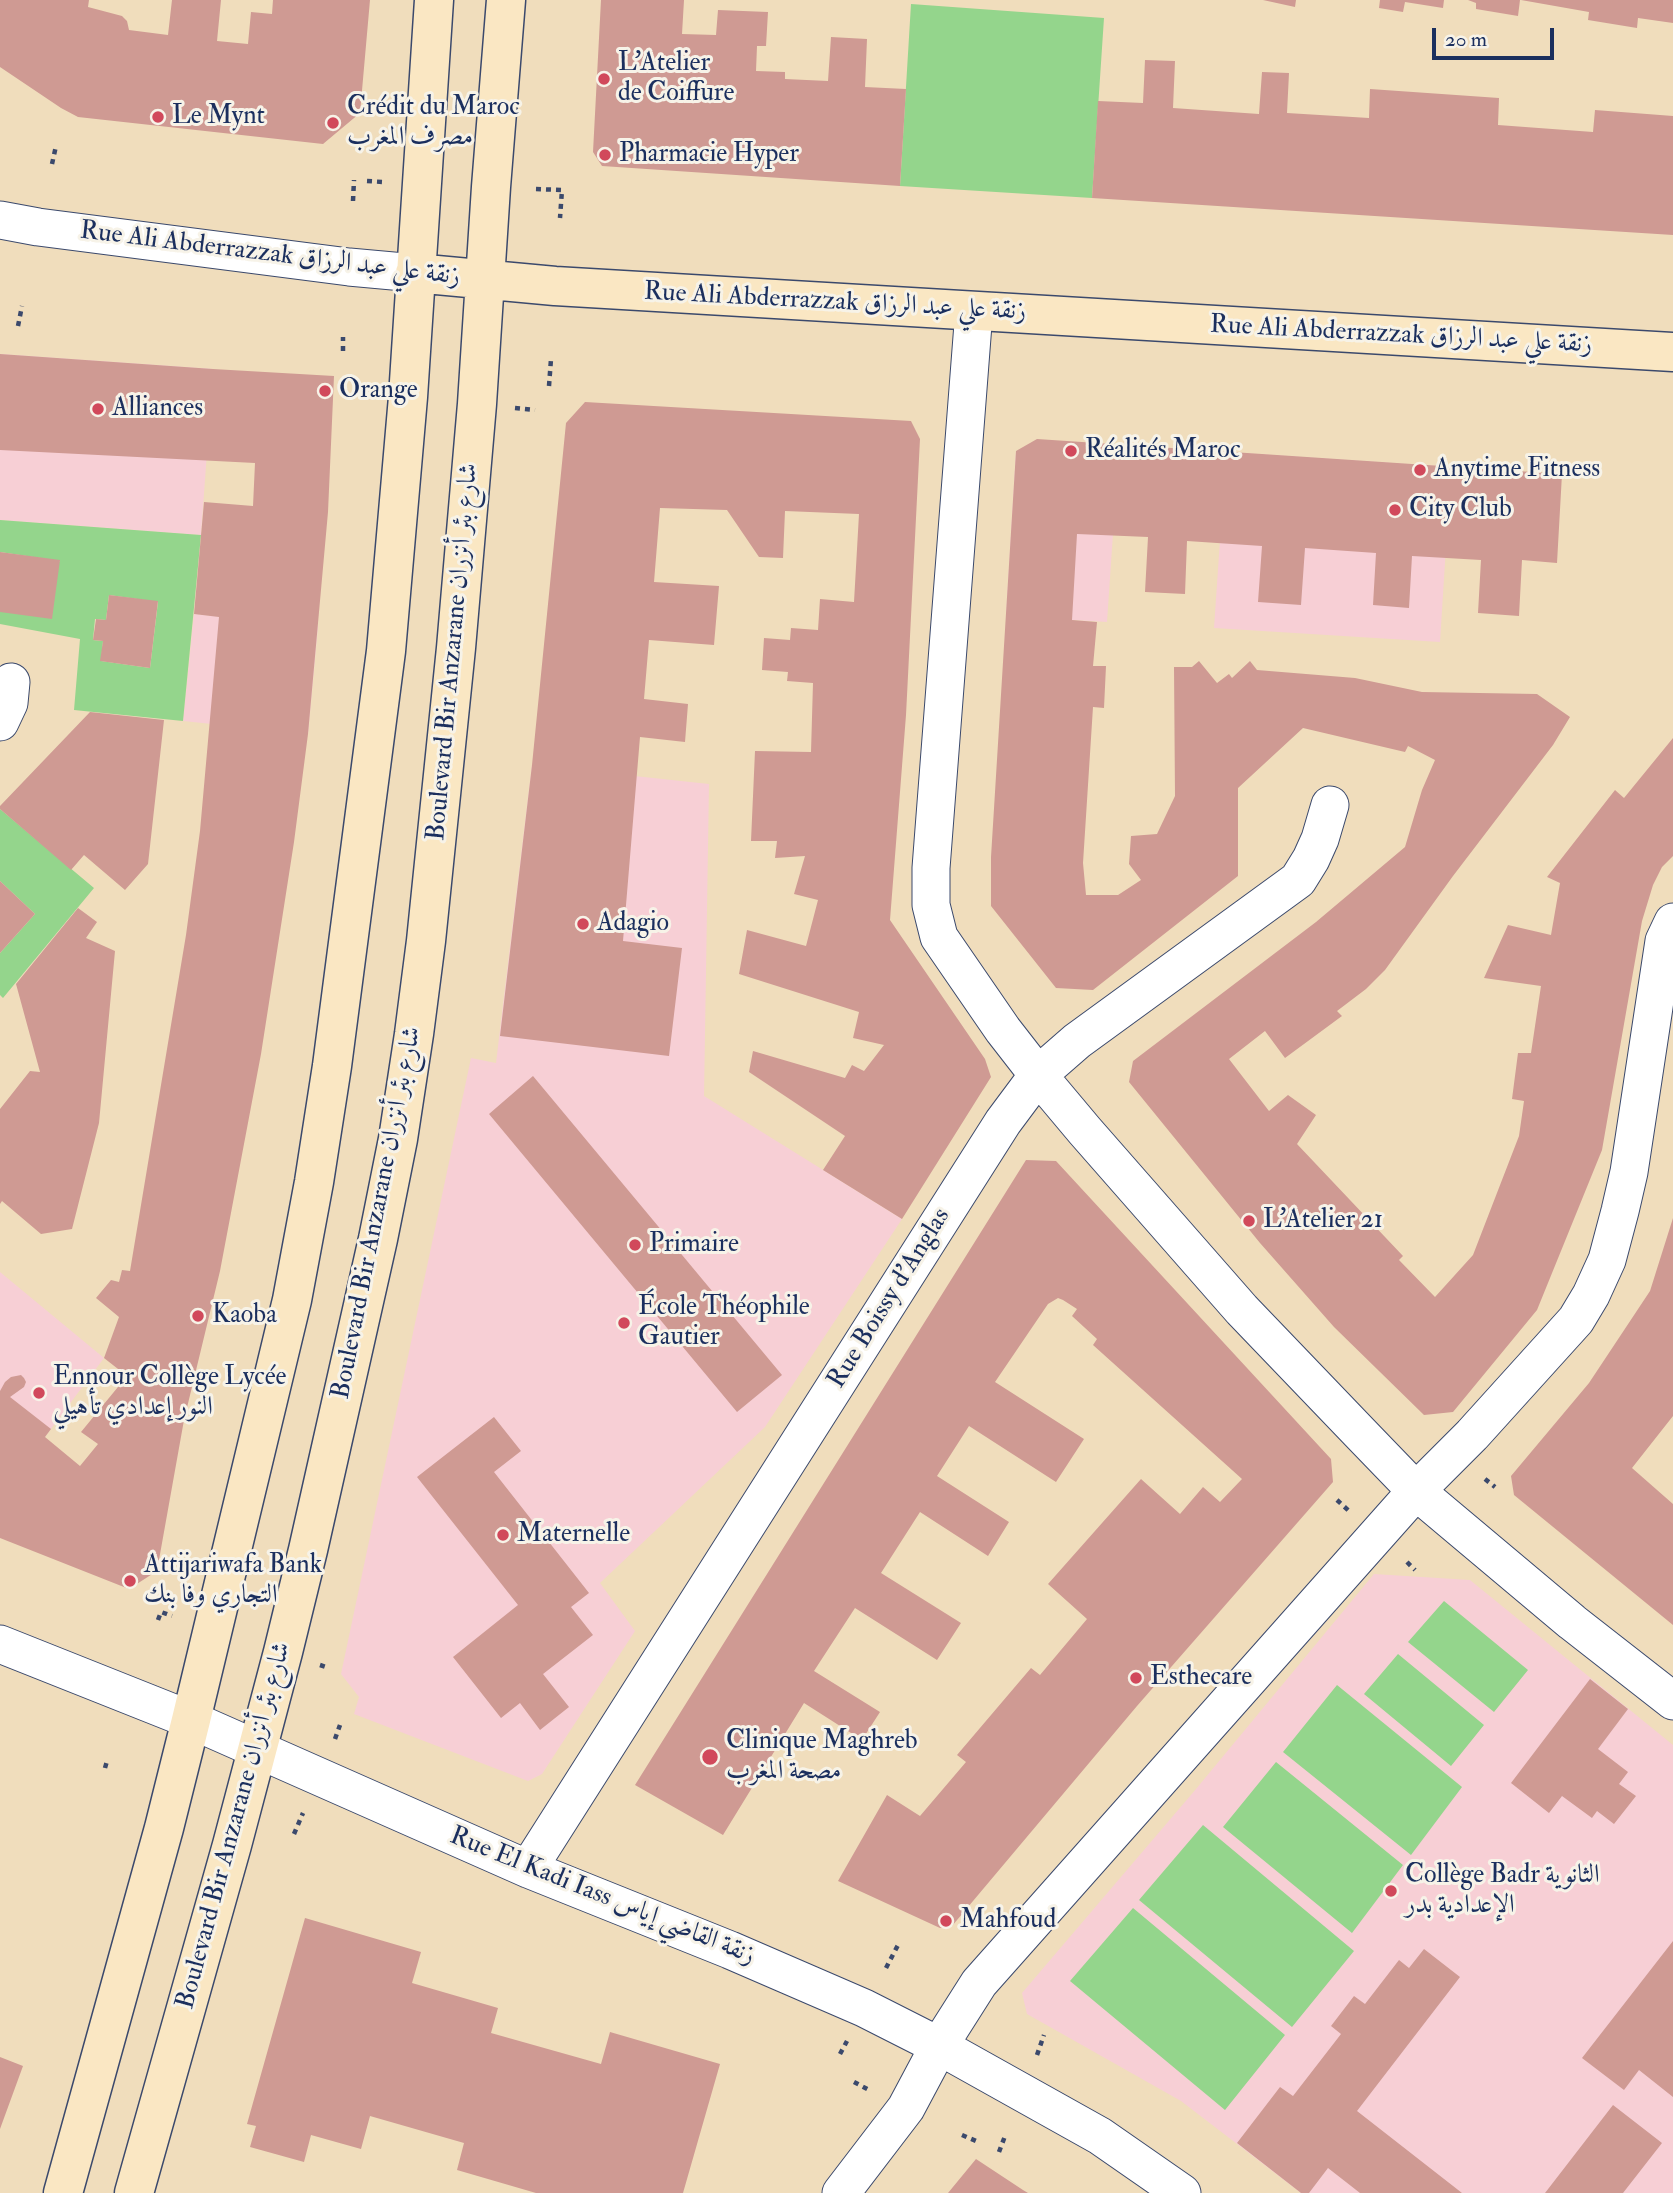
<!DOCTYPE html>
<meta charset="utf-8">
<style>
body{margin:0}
#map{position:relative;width:1673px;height:2193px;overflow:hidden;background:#f0ddbc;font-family:"IM FELL Double Pica",serif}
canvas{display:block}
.scale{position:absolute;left:1432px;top:28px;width:122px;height:32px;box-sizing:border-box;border:4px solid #1b2f5e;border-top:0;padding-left:9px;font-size:21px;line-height:24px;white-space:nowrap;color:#1b2f5e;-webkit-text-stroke:5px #f7f3e8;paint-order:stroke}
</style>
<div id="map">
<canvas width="1673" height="2193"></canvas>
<div class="scale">20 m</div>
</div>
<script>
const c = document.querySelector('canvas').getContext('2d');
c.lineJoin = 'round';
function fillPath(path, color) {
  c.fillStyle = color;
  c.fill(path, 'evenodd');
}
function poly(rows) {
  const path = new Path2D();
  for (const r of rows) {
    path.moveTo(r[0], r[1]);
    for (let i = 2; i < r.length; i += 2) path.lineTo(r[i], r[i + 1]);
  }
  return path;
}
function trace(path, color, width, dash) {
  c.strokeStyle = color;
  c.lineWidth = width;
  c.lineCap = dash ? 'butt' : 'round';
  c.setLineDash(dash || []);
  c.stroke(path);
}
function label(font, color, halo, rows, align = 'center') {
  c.font = font + ' "IM FELL Double Pica",Amiri,serif';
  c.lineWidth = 6;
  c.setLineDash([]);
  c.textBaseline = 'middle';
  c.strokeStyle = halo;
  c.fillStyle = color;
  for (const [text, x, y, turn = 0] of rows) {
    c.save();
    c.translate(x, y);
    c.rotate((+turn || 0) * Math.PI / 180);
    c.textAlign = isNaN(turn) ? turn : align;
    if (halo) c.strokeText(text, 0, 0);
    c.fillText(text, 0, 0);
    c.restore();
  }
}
fillPath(poly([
 [0,354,213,369,201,535,0,520],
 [1119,445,1107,622,1006,616,1016,451],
 [1226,452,1451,467,1440,642,1214,628],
 [194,614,318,626,308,734,183,721],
 [532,765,709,784,704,1096,902,1219,765,1427,600,1583,635,1631,542,1774,528,1781,354,1714,359,1697,341,1674,471,1058,496,1063],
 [0,1272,104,1358,0,1497],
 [1374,1574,1470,1580,1673,1745,1673,2193,1301,2193,1181,2101,1027,2014,1022,1993,1196,1789]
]), '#f7cfd5');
fillPath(poly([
 [911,4,1104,18,1092,198,900,186],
 [0,520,201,535,183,721,74,710,80,639,0,624,0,612,60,561,0,552],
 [109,595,158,602,150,668,101,661,103,641,93,640,95,619,106,620],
 [0,809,94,888,3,998,0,995,0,953,35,914,0,881],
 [1444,1601,1528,1670,1494,1712,1408,1642],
 [1398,1654,1484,1725,1451,1766,1364,1694],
 [1337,1685,1462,1787,1411,1855,1283,1752],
 [1276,1762,1403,1865,1352,1933,1223,1827],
 [1203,1825,1354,1951,1292,2027,1139,1900],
 [1133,1908,1285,2035,1225,2110,1070,1981]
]), '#94d58c');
fillPath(poly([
 [0,0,89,0,88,7,122,16,127,21,129,30,168,35,172,0,221,0,217,41,248,44,251,12,272,14,273,0,370,0,360,113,323,144,78,117,61,108,0,67],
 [601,0,684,0,682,34,716,35,718,10,768,12,766,46,757,46,756,71,785,72,785,79,828,81,831,37,867,39,865,87,906,89,900,186,602,166,593,152],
 [1263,0,1296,0,1295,7],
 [1380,0,1444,0,1443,8,1405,2,1403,12,1379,8],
 [1468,0,1520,0,1518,16,1476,9,1476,3],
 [1521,0,1673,0,1673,23,1638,18,1637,28,1588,20,1589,12],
 [1145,60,1175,61,1173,108,1259,114,1262,72,1289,73,1287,113,1369,118,1370,89,1499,98,1498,125,1593,132,1595,110,1673,116,1673,235,1092,198,1098,101,1143,103],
 [0,354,213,369,334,376,328,512,308,734,294,842,261,1054,220,1271,184,1420,157,1571,129,1589,0,1538,0,1391,5,1382,11,1377,21,1375,24,1378,26,1382,24,1387,10,1397,51,1429,45,1437,80,1466,98,1444,81,1432,127,1376,104,1358,119,1317,96,1298,111,1280,119,1282,122,1270,130,1271,186,935,200,831,219,617,194,614,204,502,253,506,255,463,0,450],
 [585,402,911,421,920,439,906,715,890,920,985,1059,991,1077,902,1219,823,1170,845,1136,749,1072,753,1051,845,1078,852,1065,864,1071,884,1045,853,1038,859,1012,739,974,747,930,806,946,818,900,794,894,805,856,775,858,777,841,751,841,755,751,811,752,813,683,787,681,788,672,762,670,764,638,790,640,791,628,818,630,820,599,854,602,859,514,785,511,783,558,759,557,727,510,660,508,654,582,719,586,714,645,649,640,644,699,688,704,685,742,640,737,623,941,682,948,669,1056,500,1036,532,765,566,423],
 [1037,439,1562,474,1557,563,1522,560,1519,616,1478,613,1481,560,1412,556,1409,608,1373,605,1376,553,1305,548,1301,605,1258,602,1262,546,1187,541,1185,594,1145,592,1148,537,1077,534,1072,620,1097,622,1093,666,1106,666,1104,708,1093,707,1083,863,1086,895,1118,895,1141,880,1129,864,1131,836,1157,834,1175,796,1174,667,1192,667,1199,661,1217,683,1229,674,1232,678,1250,661,1257,670,1355,678,1422,692,1537,694,1570,717,1553,745,1453,876,1385,970,1366,989,1337,1011,1342,1016,1285,1058,1265,1031,1229,1059,1269,1111,1288,1095,1316,1115,1297,1144,1403,1256,1399,1260,1435,1297,1473,1255,1519,1136,1524,1101,1512,1099,1518,1053,1531,1053,1541,986,1484,978,1508,925,1551,935,1560,883,1547,877,1615,790,1624,798,1673,738,1673,856,1662,867,1653,885,1642,921,1602,1150,1537,1310,1453,1412,1424,1415,1334,1327,1260,1243,1129,1082,1133,1061,1316,922,1405,847,1422,790,1435,760,1408,746,1405,752,1303,728,1238,788,1238,876,1093,990,1056,988,991,906,991,857,1016,451],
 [0,552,60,560,52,619,0,612],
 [109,595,158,601,150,668,100,661,103,641,93,640,96,619,106,620],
 [90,712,164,720,148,864,125,890,84,855,71,870,0,809,0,806],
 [0,881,35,914,0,953],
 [78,908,97,922,86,938,115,951,99,1123,72,1229,41,1234,2,1201,0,1204,0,1109,30,1071,40,1072,16,984],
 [533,1076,782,1375,737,1412,489,1114],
 [1026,1160,1056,1161,1331,1459,1333,1482,1137,1706,952,1926,940,1928,838,1881,887,1795,920,1816,966,1762,957,1755,1031,1668,1040,1675,1087,1619,1048,1584,1141,1479,1180,1514,1203,1487,1220,1502,1242,1479,1093,1345,1097,1339,1072,1316,1077,1309,1063,1300,1058,1298,1048,1304,995,1382,1084,1439,1056,1482,969,1426,937,1476,1009,1522,988,1556,920,1512,881,1573,961,1623,937,1660,855,1608,814,1671,880,1712,862,1740,804,1703,723,1835,635,1785],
 [1673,1218,1673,1416,1632,1468,1673,1504,1673,1625,1514,1495,1511,1476,1589,1383,1650,1291],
 [494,1417,521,1451,494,1472,589,1593,571,1607,593,1635,543,1674,569,1707,540,1730,520,1703,501,1718,453,1657,518,1605,417,1477],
 [1590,1679,1628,1709,1598,1749,1628,1772,1619,1784,1636,1796,1614,1824,1597,1811,1592,1818,1562,1796,1549,1813,1511,1783],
 [305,1918,421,1952,412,1983,498,2008,491,2033,601,2064,610,2032,720,2064,683,2193,536,2193,457,2170,464,2143,370,2116,361,2149,311,2135,304,2162,250,2147,256,2126,247,2124],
 [1673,1941,1673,2097,1639,2070,1624,2090,1582,2058],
 [1424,1949,1460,1977,1357,2111,1462,2193,1360,2193,1328,2168,1309,2193,1301,2193,1237,2143,1280,2087,1293,2096,1341,2034,1331,2026,1354,1996,1365,2004,1399,1960,1409,1968],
 [0,2057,23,2066,0,2129],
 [1613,2105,1662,2143,1623,2193,1545,2193],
 [976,2159,1023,2190,1028,2193,948,2193]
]), '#cf9a93');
const street = poly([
 [0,220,38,227,349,267,415,273],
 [974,311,931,868,931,905,939,937,1003,1030,1038,1075,1085,1131,1242,1310,1360,1433,1416,1491,1572,1622,1673,1701],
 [0,722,9,703,11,682],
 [0,1644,191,1720,528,1869,730,1950,864,2008,939,2046,1100,2136,1182,2193],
 [528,1869,1003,1122,1038,1075,1077,1041,1298,880,1311,859,1320,839,1330,805],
 [841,2193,906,2108,939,2046,979,1983,1416,1491,1472,1435,1576,1320,1591,1295,1607,1260,1620,1211,1629,1172,1664,941,1673,922]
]);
const secondary = poly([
 [415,273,555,286,1673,352],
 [63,2193,164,1828,191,1720,292,1300,314,1182,332,1066,386,651,408,397,434,0],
 [134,2193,232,1845,283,1652,308,1550,378,1239,398,1139,414,1034,426,941,456,648,477,404,491,187,506,0]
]);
trace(street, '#3b496c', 39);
trace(secondary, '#3b496c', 41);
trace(poly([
 [52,164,56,146],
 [367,181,383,182],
 [536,189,562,190,560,218],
 [353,201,354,180],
 [18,326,22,306],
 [343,351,343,337],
 [549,386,551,359],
 [515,408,535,410],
 [1485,1479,1495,1487],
 [1337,1500,1349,1511],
 [1407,1562,1415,1570],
 [158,1620,161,1612,172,1616],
 [320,1665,329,1668],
 [335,1739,340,1725],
 [105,1768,107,1761],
 [294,1834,303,1813],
 [886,1968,898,1945],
 [840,2054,847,2041],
 [1037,2055,1044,2035],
 [854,2082,869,2090],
 [962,2135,976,2141],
 [999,2152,1005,2136]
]), '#3b496c', 4.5, [5, 5]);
trace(street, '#fff', 37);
trace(secondary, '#fae7c3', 38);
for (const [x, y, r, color] of [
 [604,79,7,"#d1495b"],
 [158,117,7,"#d1495b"],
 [333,123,7,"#d1495b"],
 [605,155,7,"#d1495b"],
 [325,391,7,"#d1495b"],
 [98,409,7,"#d1495b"],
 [1071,451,7,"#d1495b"],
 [1420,470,7,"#d1495b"],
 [1395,510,7,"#d1495b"],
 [583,924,7,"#d1495b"],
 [1249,1221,7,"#d1495b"],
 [635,1245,7,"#d1495b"],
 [198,1316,7,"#d1495b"],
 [624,1323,7,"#d1495b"],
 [39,1393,7,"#d1495b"],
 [503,1535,7,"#d1495b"],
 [130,1581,7,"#d1495b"],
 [1136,1678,7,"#d1495b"],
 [710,1757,9,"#d1495b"],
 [1391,1891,7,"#d1495b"],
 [946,1921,7,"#d1495b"]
]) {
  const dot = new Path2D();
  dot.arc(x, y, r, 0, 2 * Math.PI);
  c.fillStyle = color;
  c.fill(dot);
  trace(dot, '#f7f3e8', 2.5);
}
label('26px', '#1b2f5e', '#f7f3e8', [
 ["L'Atelier",618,64],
 ["de Coiffure",618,94],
 ["Crédit du Maroc",347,108],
 ["مصرف المغرب",347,138],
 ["Le Mynt",172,117],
 ["Pharmacie Hyper",619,155],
 ["Orange",339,391],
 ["Alliances",112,409],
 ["Réalités Maroc",1085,451],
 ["Anytime Fitness",1434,470],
 ["City Club",1409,510],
 ["Adagio",597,924],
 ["L'Atelier 21",1263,1221],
 ["Primaire",649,1245],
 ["École Théophile",638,1308],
 ["Gautier",638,1338],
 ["Kaoba",212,1316],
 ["Ennour Collège Lycée",53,1378],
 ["النور إعدادي تأهيلي",53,1408],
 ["Maternelle",517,1535],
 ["Attijariwafa Bank",144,1566],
 ["التجاري وفا بنك",144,1596],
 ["Esthecare",1150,1678],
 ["Clinique Maghreb",726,1742],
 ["مصحة المغرب",726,1772],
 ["Collège Badr الثانوية",1405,1876],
 ["الإعدادية بدر",1405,1906],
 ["Mahfoud",960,1921]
], 'left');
label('26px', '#1b2f5e', '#f7f3e8', [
 ["Rue Ali Abderrazzak زنقة علي عبد الرزاق",270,255,7],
 ["Rue Ali Abderrazzak زنقة علي عبد الرزاق",835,303,3],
 ["Rue Ali Abderrazzak زنقة علي عبد الرزاق",1401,336,3],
 ["Boulevard Bir Anzarane شارع بئر أنزران",454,652,-85],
 ["Boulevard Bir Anzarane شارع بئر أنزران",378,1213,-79],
 ["Rue Boissy d’Anglas",890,1299,-58],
 ["Boulevard Bir Anzarane شارع بئر أنزران",235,1826,-75],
 ["Rue El Kadi Iass زنقة القاضي إياس",602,1897,22]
]);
</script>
